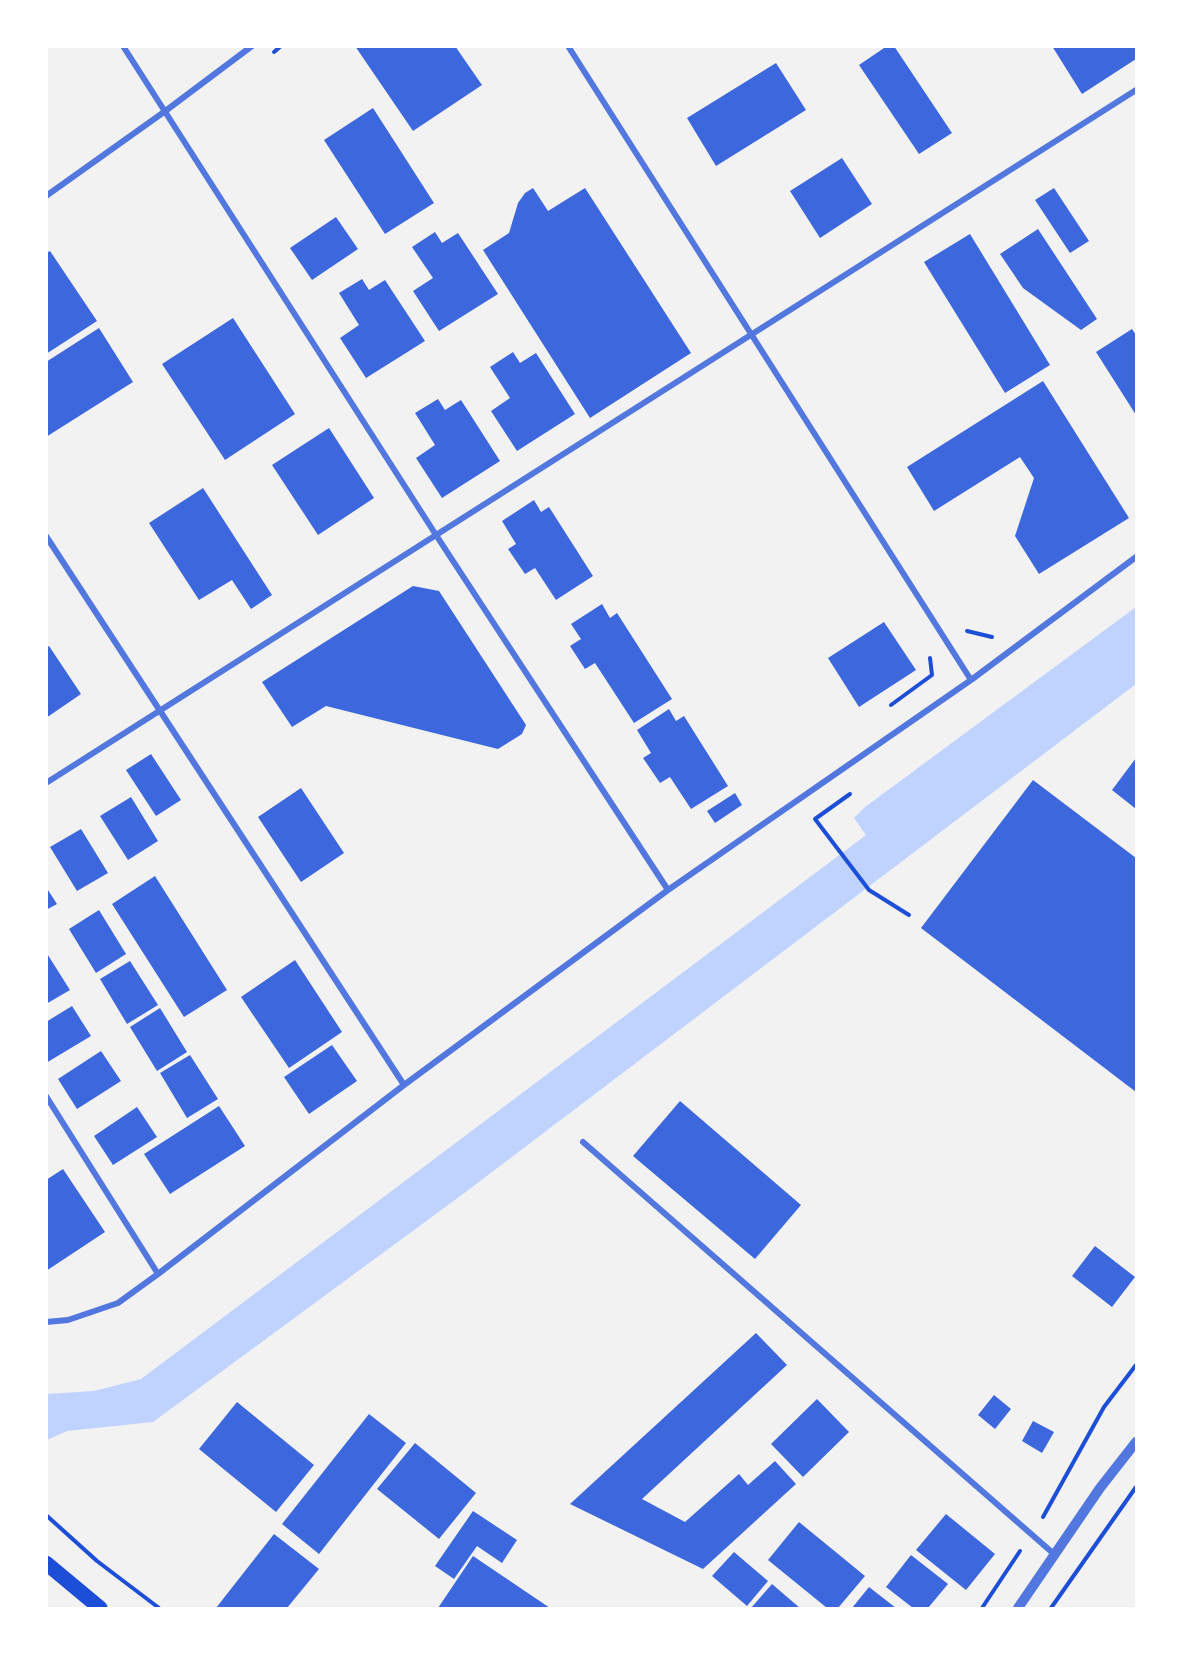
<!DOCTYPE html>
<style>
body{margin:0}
#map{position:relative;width:1183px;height:1655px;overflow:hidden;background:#f2f2f2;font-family:Mulish,sans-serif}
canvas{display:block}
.frame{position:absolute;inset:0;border:48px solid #fff;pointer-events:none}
</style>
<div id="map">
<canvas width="1183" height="1655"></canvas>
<div class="frame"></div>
</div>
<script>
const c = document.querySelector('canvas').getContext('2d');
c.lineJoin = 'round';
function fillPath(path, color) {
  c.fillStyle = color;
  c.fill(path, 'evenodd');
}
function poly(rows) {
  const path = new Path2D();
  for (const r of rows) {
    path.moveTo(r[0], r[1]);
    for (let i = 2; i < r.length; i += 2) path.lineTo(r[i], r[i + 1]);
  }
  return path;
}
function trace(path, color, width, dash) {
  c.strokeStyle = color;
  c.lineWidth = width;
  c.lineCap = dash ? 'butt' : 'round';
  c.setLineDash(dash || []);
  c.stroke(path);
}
fillPath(poly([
 [1136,607,1136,684,463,1194,153,1422,67,1431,47,1440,47,1394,94,1391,141,1379,866,835,854,818,865,807]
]), '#bfd3fe');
fillPath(poly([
 [355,46,455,46,482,85,413,131],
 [887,46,894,46,952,133,919,154,859,65],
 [1052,46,1136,46,1136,59,1082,94],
 [776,63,806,110,716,166,687,118],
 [373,108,434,203,385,234,324,140],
 [842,158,872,204,820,238,790,191],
 [533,188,548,211,585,188,691,353,590,418,483,250,509,233,518,203,525,193],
 [1054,188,1089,241,1070,253,1035,200],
 [336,217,358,249,312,280,290,248],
 [1038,229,1097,319,1081,330,1023,288,1000,254],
 [435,232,442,243,458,233,498,294,439,331,413,291,433,278,412,247],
 [970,234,1050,365,1005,393,924,262],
 [50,251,97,321,46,354,46,253],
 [362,279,369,290,385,280,425,341,366,378,340,338,359,325,339,293],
 [233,318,295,414,225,460,162,364],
 [99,328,133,382,46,437,46,362],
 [1132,329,1136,335,1136,415,1096,352],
 [513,352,520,363,536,353,575,414,517,451,491,411,510,398,490,367],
 [1043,381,1129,518,1039,574,1015,536,1034,478,1020,457,934,511,907,467],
 [438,399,445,410,461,400,500,461,442,498,416,458,435,445,415,413],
 [329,428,374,498,318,535,272,465],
 [203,488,272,595,251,609,232,580,199,600,149,523],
 [534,500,541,512,549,507,593,576,556,600,535,568,525,574,508,549,516,544,502,521],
 [413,586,439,591,526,725,522,734,498,749,326,706,292,727,262,682],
 [602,604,610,618,617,613,672,699,634,723,595,663,585,669,570,646,581,639,571,624],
 [884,622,916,670,859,707,828,658],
 [49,646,81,694,46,718,46,648],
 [669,709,676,721,684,716,728,786,691,809,670,777,660,783,643,758,651,753,637,730],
 [151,754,181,800,156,816,126,770],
 [1136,758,1136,809,1112,790],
 [1033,780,1136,858,1136,1092,921,928],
 [301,788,344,853,301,882,258,817],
 [735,793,742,805,715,823,707,811],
 [131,797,158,841,128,860,100,816],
 [81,829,108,873,77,891,50,847],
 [155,876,227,990,184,1017,112,904],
 [46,887,57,904,46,910],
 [99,910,126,954,96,973,69,929],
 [46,952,70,990,46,1004],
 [295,960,342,1032,289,1068,241,997],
 [130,961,158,1005,127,1024,100,979],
 [72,1006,91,1036,46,1063,46,1022],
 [160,1008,187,1052,157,1071,130,1027],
 [332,1045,357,1081,309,1114,284,1077],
 [101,1051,121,1081,77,1109,58,1079],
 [190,1055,218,1099,187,1118,160,1073],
 [680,1101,801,1205,755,1259,633,1156],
 [219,1106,245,1146,170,1194,144,1154],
 [137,1107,157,1137,113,1165,94,1136],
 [63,1169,105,1232,46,1271,46,1180],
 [1095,1246,1135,1277,1112,1307,1072,1276],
 [756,1333,787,1365,642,1499,685,1522,739,1474,748,1485,775,1461,796,1484,703,1569,570,1504],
 [994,1395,1011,1409,995,1429,978,1415],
 [817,1399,849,1432,803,1477,771,1444],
 [237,1402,314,1465,276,1512,199,1449],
 [369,1414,406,1443,319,1554,282,1524],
 [1033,1421,1054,1432,1042,1453,1022,1441],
 [415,1443,476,1493,439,1539,377,1489],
 [473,1511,517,1540,502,1563,477,1546,454,1579,435,1566],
 [946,1514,995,1554,966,1590,916,1550],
 [799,1522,865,1576,838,1608,827,1608,768,1560],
 [274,1534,319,1569,287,1608,216,1608],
 [734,1552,768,1581,747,1606,712,1576],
 [911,1555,948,1584,928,1608,913,1608,886,1587],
 [473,1556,550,1608,438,1608],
 [772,1584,800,1608,751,1608],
 [869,1587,896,1608,852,1608]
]), '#3d67dc');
trace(poly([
 [274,52,281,46],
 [967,631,992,637],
 [891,705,932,675,930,658],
 [850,794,815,819,869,890,909,915],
 [46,1515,97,1561,159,1608],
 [1043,1517,1104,1407,1136,1365],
 [982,1608,1020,1551],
 [1051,1608,1136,1487]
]), '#1d4ed8', 4);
trace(poly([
 [123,46,436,535,668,890],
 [568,46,971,680],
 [46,196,164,112,252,46],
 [46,536,404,1085],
 [46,783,1136,90],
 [46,1096,158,1274],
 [583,1142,1054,1554],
 [46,1322,68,1320,118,1303,158,1274,404,1085,668,890,971,680,1136,557]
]), '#5277de', 6);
trace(poly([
 [1018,1608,1100,1488,1136,1442]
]), '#5277de', 10);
trace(poly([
 [46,1563,100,1608]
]), '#1d4ed8', 15);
</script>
